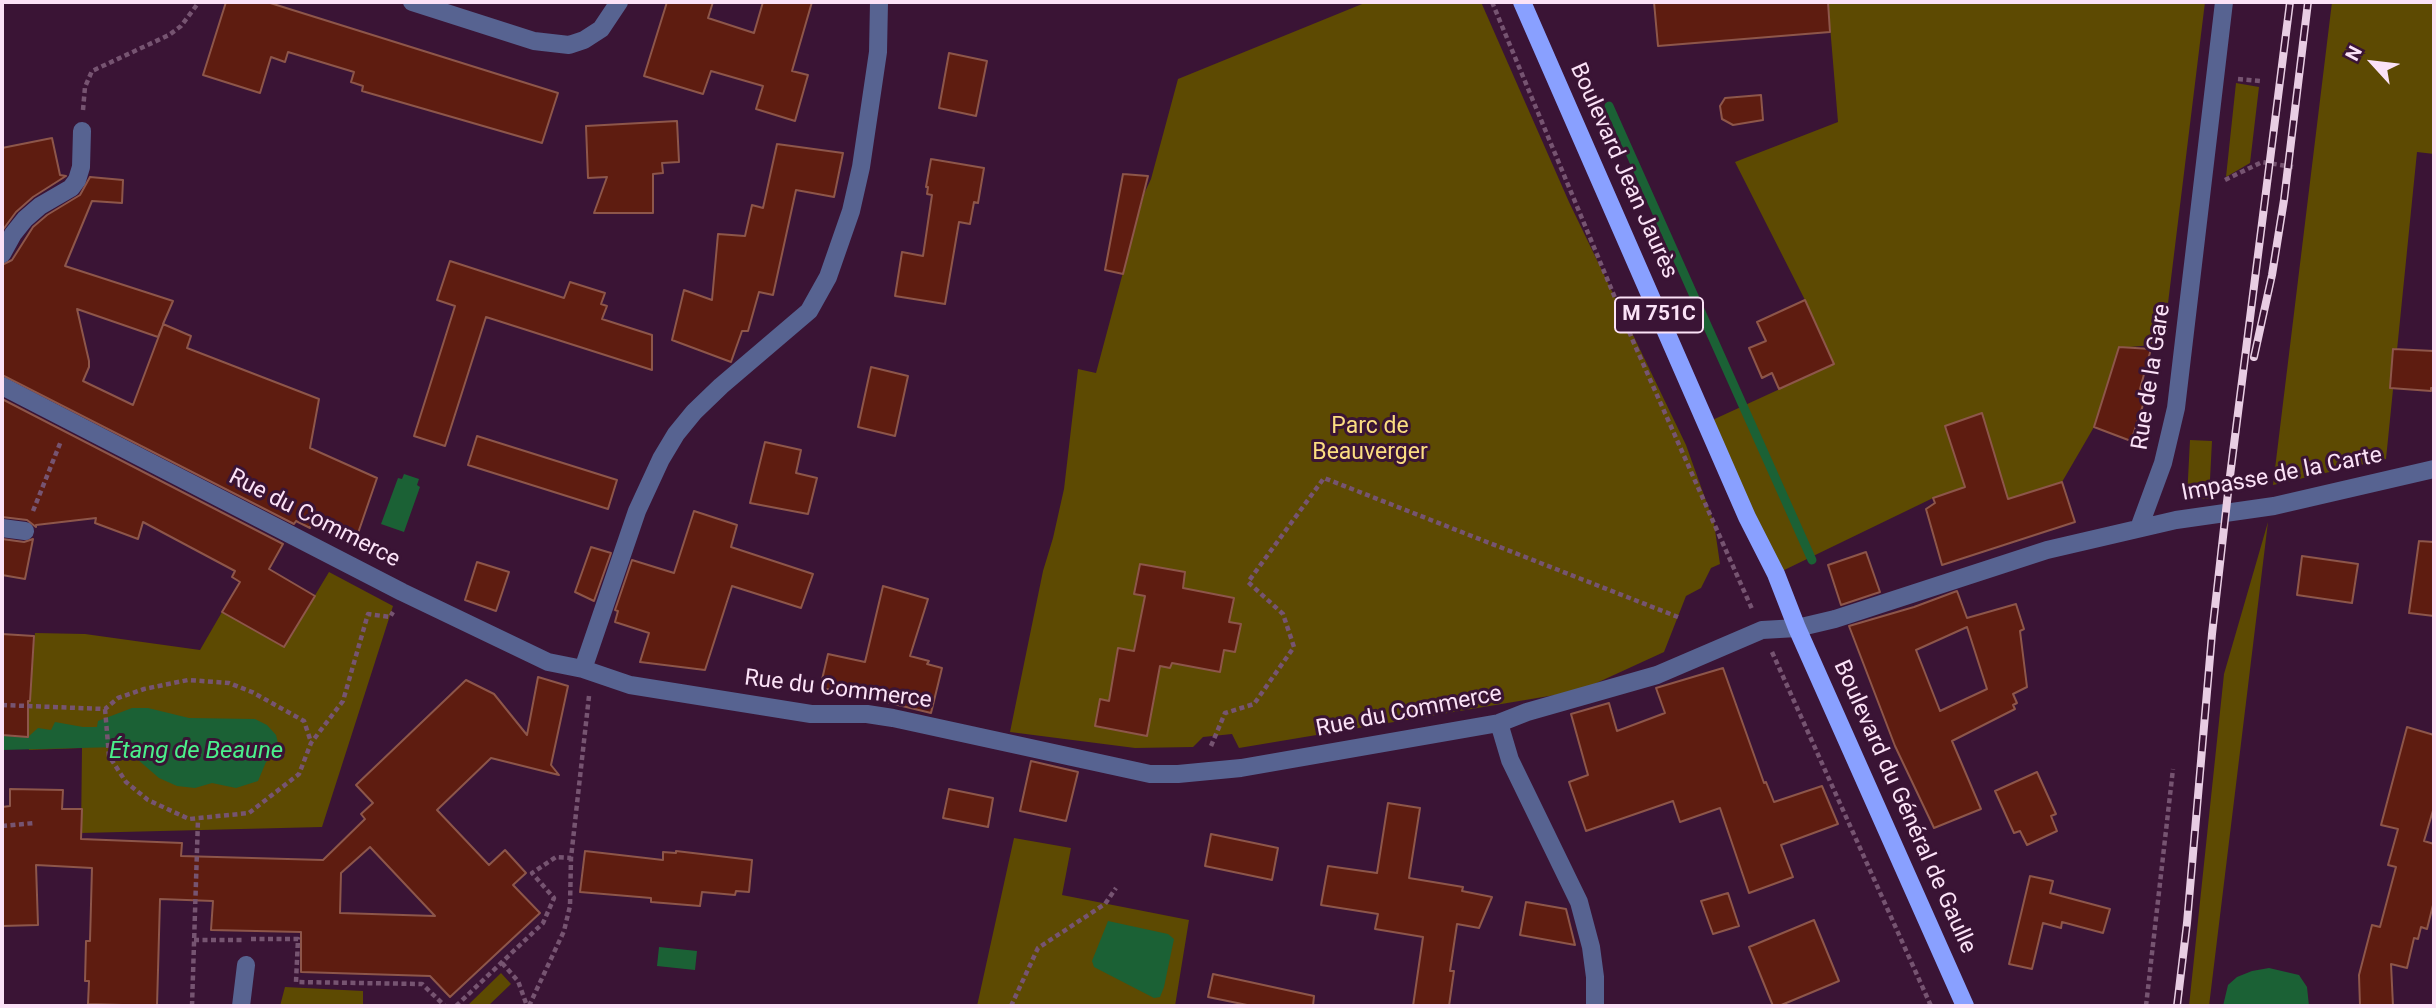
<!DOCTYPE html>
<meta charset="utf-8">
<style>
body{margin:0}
#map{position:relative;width:2436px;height:1008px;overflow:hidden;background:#3a1435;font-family:Roboto,sans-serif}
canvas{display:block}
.frame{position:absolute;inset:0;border:4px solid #fbe2f7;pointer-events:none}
.north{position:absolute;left:2338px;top:28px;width:70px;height:70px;-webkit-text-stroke:5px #3a1435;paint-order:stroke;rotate:297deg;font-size:19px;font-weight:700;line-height:28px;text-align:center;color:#fbe2f7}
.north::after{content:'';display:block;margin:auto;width:24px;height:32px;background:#fbe2f7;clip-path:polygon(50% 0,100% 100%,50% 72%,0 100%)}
</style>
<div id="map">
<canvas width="2436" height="1008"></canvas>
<div class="frame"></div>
<div class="north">N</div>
</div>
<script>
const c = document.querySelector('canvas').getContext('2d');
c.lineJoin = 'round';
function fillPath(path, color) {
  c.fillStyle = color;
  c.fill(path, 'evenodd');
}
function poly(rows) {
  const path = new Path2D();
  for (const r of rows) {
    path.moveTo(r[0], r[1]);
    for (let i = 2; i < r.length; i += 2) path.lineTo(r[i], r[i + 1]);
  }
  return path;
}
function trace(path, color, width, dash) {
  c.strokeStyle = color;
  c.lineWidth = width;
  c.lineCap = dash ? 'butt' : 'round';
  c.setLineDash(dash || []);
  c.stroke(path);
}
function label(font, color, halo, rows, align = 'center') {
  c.font = font + ' Roboto,sans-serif';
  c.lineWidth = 6;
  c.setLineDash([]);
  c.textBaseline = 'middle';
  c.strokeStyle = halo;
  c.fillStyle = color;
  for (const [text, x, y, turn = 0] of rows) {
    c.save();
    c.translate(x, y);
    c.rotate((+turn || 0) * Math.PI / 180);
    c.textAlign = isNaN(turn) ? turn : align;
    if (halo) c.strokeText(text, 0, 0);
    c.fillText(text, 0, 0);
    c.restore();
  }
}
fillPath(poly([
 [1367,2,1481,2,1569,202,1686,445,1714,523,1720,564,1711,568,1701,588,1686,596,1664,652,1579,691,1239,748,1232,734,1203,737,1193,747,1135,748,1010,732,1043,571,1053,538,1064,489,1078,369,1096,373,1144,194,1151,179,1178,79],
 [1828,2,2205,2,2163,344,2119,348,2094,427,2062,482,2002,501,2002,479,1982,413,1945,426,1965,487,1933,498,1776,574,1706,423,1819,371,1828,350,1805,300,1735,162,1838,122],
 [2332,2,2434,2,2434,154,2417,152,2386,459,2273,485],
 [2236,83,2259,87,2250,163,2226,177],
 [2190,440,2212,441,2209,499,2187,498],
 [2268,522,2209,1006,2189,1006,2224,674],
 [329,572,393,606,322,827,81,833,82,748,29,750,28,713,35,633,85,634,200,650,222,612,284,647],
 [1014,838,1071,848,1062,895,1189,920,1175,1006,977,1006],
 [501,973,511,984,488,1006,467,1006],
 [285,987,363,991,363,1006,280,1006]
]), '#5d4a02');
fillPath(poly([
 [404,474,419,479,417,485,420,487,404,532,381,524,398,478,402,479],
 [132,708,148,708,189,718,255,719,267,725,276,735,278,743,274,755,266,762,258,781,236,788,212,783,195,788,177,786,159,778,129,752,117,747,2,750,2,735,28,737,38,728,51,730,55,722,83,727,97,727,98,721],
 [1108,921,1168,934,1174,939,1164,987,1160,997,1154,998,1094,967,1092,961],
 [659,947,697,951,695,970,657,966],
 [2269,968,2299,975,2307,987,2309,1006,2223,1006,2228,985,2237,977,2252,971]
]), '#1b6135');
trace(poly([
 [1609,106,1812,560]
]), '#1b6135', 9);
const building = poly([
 [226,2,267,2,558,93,542,143,362,91,363,86,351,82,354,72,288,52,285,62,271,57,260,93,203,75,226,2],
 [667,2,713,2,708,18,754,33,763,2,812,2,792,71,808,75,795,121,756,109,763,86,711,71,703,94,644,76,667,2],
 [1654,2,1828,2,1830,32,1658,46,1654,2],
 [949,53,987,61,976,116,939,108,949,53],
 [1761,95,1763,120,1733,125,1722,119,1720,106,1725,98,1761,95],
 [677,121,679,162,662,163,663,173,653,174,653,213,594,213,607,177,588,178,586,126,677,121],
 [52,138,60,175,66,176,33,197,16,212,2,231,2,148,52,138],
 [777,144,843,153,834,197,796,190,773,295,759,292,748,331,742,331,731,362,672,340,684,290,712,300,718,234,745,236,752,205,763,208,777,144],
 [931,159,984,168,978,203,974,202,970,224,959,222,945,304,895,296,902,252,923,256,932,195,927,194,928,187,926,187,931,159],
 [1123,174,1148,176,1123,274,1105,270,1123,174],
 [90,177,123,180,122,203,92,201,65,266,173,301,163,324,191,336,187,348,319,399,310,448,377,478,356,539,314,517,310,528,296,521,294,524,2,375,2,265,12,260,33,227,47,215,80,195,90,177],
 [77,309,158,337,163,325,133,405,83,381,89,367,89,361,77,309],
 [450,261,564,298,570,282,605,293,601,304,607,306,602,319,652,335,652,370,486,317,445,446,414,436,455,306,437,300,450,261],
 [1805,300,1834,364,1779,389,1772,373,1762,378,1749,348,1766,341,1757,322,1805,300],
 [2119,347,2151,349,2140,389,2148,390,2131,441,2094,427,2119,347],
 [2393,349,2434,351,2434,388,2431,388,2431,391,2390,388,2393,349],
 [871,367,908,376,895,436,858,427,871,367],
 [2,399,283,544,269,569,315,596,284,647,222,612,240,582,232,577,235,571,143,522,138,539,95,523,96,518,36,525,36,527,27,520,2,517,2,399],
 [1982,413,2008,499,2062,482,2075,522,1942,565,1926,509,1935,503,1933,498,1965,487,1945,426,1982,413],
 [477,436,617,480,608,509,468,465,477,436],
 [765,442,801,450,796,473,817,478,808,514,750,503,765,442],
 [694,511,737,525,731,547,813,574,801,608,732,586,705,670,640,662,649,633,615,622,618,611,615,610,632,560,674,573,694,511],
 [2,539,24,542,33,539,25,579,2,575,2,539],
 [2419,541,2434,542,2434,616,2409,613,2419,541],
 [591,547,611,553,594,601,575,592,591,547],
 [1866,552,1880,592,1841,605,1828,565,1866,552],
 [2302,556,2358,564,2352,603,2297,595,2302,556],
 [477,562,509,572,496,611,465,600,477,562],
 [1140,564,1185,572,1183,588,1234,598,1229,622,1241,624,1235,652,1224,650,1220,672,1172,663,1170,668,1160,666,1147,736,1095,726,1100,699,1109,701,1118,648,1134,651,1145,596,1134,594,1140,564],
 [883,586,928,599,910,656,929,661,927,664,942,668,931,713,857,695,858,694,820,688,828,654,865,662,883,586],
 [1957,591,1967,618,2016,604,2024,629,2020,631,2027,687,2013,694,2017,703,2013,705,2015,709,1952,741,1981,809,1934,828,1895,746,1849,626,1914,607,1957,591],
 [1967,627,1987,689,1940,711,1916,650,1967,627],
 [2,634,34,636,30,701,28,701,28,737,2,735,2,634],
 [1723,668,1764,783,1766,782,1774,802,1822,786,1838,824,1781,845,1793,877,1749,893,1720,808,1680,822,1673,801,1586,831,1569,782,1588,775,1571,714,1609,703,1617,731,1665,713,1656,688,1723,668],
 [538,677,568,686,551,765,559,775,491,758,437,810,489,865,505,850,526,873,513,885,540,913,450,997,430,976,301,972,301,932,211,930,213,901,160,899,157,1006,88,1004,89,981,85,981,86,941,90,941,92,868,36,865,38,925,2,926,2,807,10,806,10,789,63,790,62,809,82,809,81,839,182,843,181,856,323,860,365,819,361,814,373,803,356,785,466,680,494,694,527,735,538,677],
 [370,847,435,916,340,913,341,873,370,847],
 [2407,727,2434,735,2434,807,2424,841,2434,844,2434,901,2427,929,2421,927,2418,939,2414,938,2407,968,2391,964,2393,1006,2360,1006,2359,975,2372,925,2380,927,2396,867,2388,865,2398,829,2381,825,2407,727],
 [1031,761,1078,772,1066,821,1020,811,1031,761],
 [2037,772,2056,814,2051,816,2057,831,2027,845,2020,831,2014,833,1995,791,2037,772],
 [949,789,993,798,988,827,943,818,949,789],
 [1388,803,1420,808,1409,878,1463,887,1462,891,1492,897,1479,928,1457,924,1450,971,1454,971,1449,1006,1413,1006,1423,937,1375,929,1378,914,1321,905,1328,866,1377,873,1388,803],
 [1211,834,1278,848,1272,880,1205,866,1211,834],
 [585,851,663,860,663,852,676,853,676,851,752,860,749,892,736,891,735,895,702,892,700,906,651,902,651,898,580,892,585,851],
 [2030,876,2053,881,2050,893,2110,909,2103,933,2062,922,2061,928,2043,923,2032,969,2009,964,2030,876],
 [1728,893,1739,926,1713,934,1701,901,1728,893],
 [1526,902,1566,909,1575,945,1520,935,1526,902],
 [1814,920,1839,981,1779,1006,1773,1006,1749,947,1814,920],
 [1213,974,1314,996,1313,1006,1252,1006,1208,997,1213,974]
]);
fillPath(building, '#5e1c10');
trace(building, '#8d564a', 2);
trace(poly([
 [1492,2,1633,341,1752,609],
 [2238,79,2260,81],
 [83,110,85,87,92,71,169,35,181,26,199,2],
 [2225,180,2262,162,2293,167],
 [33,511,61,441],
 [1772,652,1931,1006],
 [2,705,105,709,118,698,144,689,188,680,229,683,252,692,304,721,311,742],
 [105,709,109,756,126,782,148,800,189,819,249,813,299,774,311,743,343,701,368,614,390,617,393,612],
 [1211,746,1225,713,1254,704,1294,647,1283,614,1248,582,1324,478,1678,617],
 [2,826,34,823],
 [251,939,298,939,296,982,422,984,445,1006],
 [194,940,242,940],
 [502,963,518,981,527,1006],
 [192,1006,198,819],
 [456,1006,543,923,554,898,532,873,556,857,571,858],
 [529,1006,564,931,570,906,571,858,589,696],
 [1011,1006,1038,948,1105,904,1116,888],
 [2146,1006,2173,769]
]), '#765471', 4.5, [5, 3.5]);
trace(poly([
 [412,2,534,41,569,45,584,40,601,29,619,2],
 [2,254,13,234,25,219,40,206,71,188,77,180,81,167,82,131],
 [2,386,402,592,548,662,583,669,630,685,811,714,867,714,893,718,1150,774,1178,774,1241,768,1499,723,1527,712,1657,675,1762,630,1797,628,1835,619,2047,550,2176,520,2274,506,2434,469],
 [2,528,25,531],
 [2139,528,2163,463,2176,408,2224,2],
 [583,669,637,511,661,459,676,434,694,412,721,386,809,311,828,277,851,211,861,167,878,52,879,2],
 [1499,723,1510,760,1579,902,1591,947,1595,977,1595,1006],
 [241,1006,246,965]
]), '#576391', 18);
trace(poly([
 [1522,2,1747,517,1776,574,1797,628,1965,1006]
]), '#89a0ff', 18);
const rail = poly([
 [2254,357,2272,275,2284,200,2308,2],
 [2177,1006,2187,923,2212,634,2229,484,2290,2]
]);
trace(rail, '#e8cde3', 8);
trace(rail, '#3a1435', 5, [16]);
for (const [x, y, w] of [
 [1659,315,88]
]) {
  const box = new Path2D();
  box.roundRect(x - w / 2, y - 17.5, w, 35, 5);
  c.fillStyle = '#3a1435';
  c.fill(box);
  trace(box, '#fbe2f7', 2);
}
label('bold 21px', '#fbe2f7', null, [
 ["M 751C",1659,315]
]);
label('23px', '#fbe2f7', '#3a1435', [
 ["Boulevard Jean Jaurès",1623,171,66],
 ["Rue de la Gare",2152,377,-81],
 ["Impasse de la Carte",2282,475,-11],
 ["Rue du Commerce",314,519,27],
 ["Rue du Commerce",838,690,7],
 ["Rue du Commerce",1409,712,-11],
 ["Boulevard du Général de Gaulle",1904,807,66]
]);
label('23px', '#fbdd81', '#3a1435', [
 ["Parc de",1370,427],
 ["Beauverger",1370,453]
]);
label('italic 24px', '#4bf08b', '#3a1435', [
 ["Étang de Beaune",196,752]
]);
</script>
